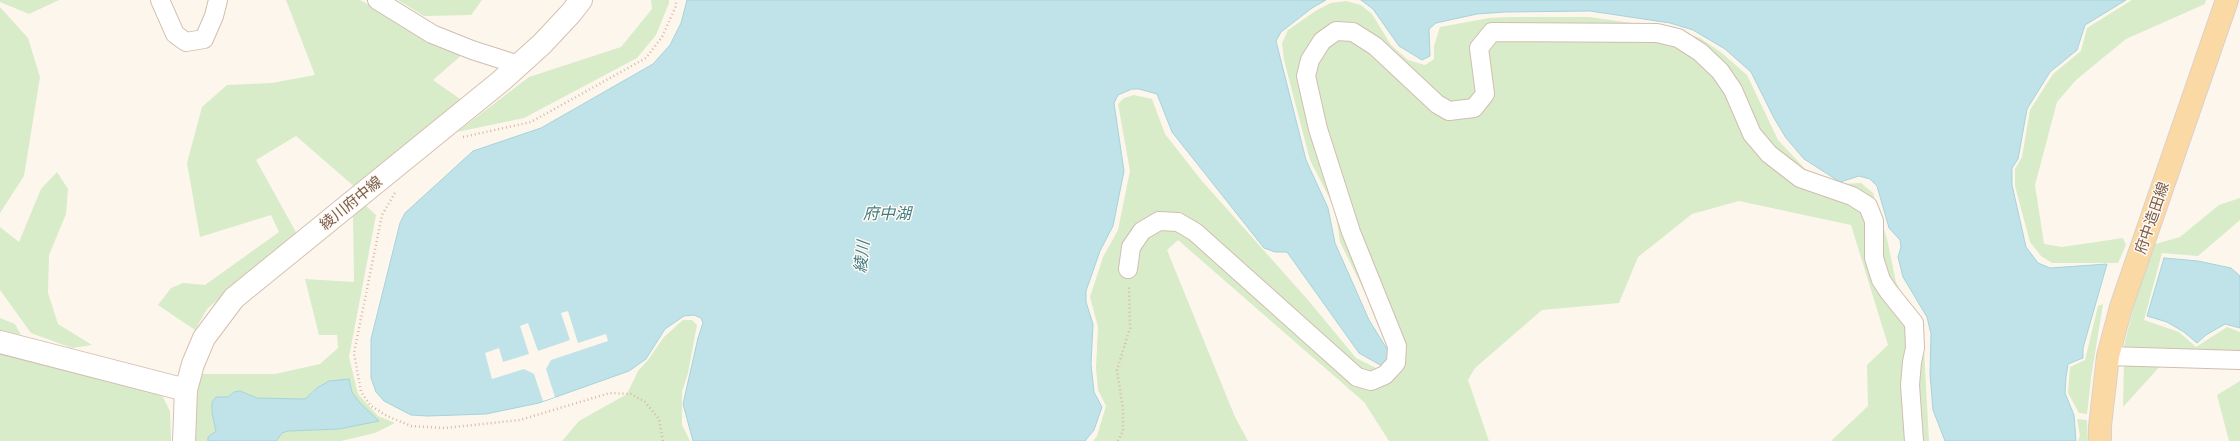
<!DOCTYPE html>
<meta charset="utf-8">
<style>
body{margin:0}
canvas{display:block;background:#fdf6ec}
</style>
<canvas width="2240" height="441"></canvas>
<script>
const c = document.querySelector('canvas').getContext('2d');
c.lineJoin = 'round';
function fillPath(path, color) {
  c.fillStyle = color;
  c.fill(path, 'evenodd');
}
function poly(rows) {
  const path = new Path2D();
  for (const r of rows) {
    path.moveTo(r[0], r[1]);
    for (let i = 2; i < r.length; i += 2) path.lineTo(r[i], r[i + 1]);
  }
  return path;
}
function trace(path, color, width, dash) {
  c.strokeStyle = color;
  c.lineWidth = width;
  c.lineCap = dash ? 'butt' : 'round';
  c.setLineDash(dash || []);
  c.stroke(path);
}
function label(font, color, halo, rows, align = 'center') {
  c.font = font + ' Commissioner,"Noto Sans JP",sans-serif';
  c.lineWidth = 3;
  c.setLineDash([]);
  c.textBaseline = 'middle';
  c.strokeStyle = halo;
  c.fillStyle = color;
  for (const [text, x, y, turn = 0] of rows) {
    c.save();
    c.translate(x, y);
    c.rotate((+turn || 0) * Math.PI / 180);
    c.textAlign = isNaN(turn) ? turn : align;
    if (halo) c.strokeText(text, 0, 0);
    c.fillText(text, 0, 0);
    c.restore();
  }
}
fillPath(poly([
 [0,0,59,0,29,14,0,2],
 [286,0,360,0,463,54,433,80,463,101,356,188,296,136,256,160,297,234,207,309,195,330,158,305,171,288,183,283,205,285,279,232,271,215,200,237,187,163,202,107,227,85,272,83,315,75],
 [398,0,482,0,471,15,424,16],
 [651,0,669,0,669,3,656,35,637,58,524,118,457,132,529,77,621,47,652,9],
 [2132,0,2206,0,2205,4,2126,39,2076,80,2057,102,2035,185,2044,244,2062,247,2123,238,2126,245,2118,263,2052,263,2041,256,2030,242,2015,186,2015,169,2022,157,2030,110,2053,74,2081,51,2087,28],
 [1346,1,1361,5,1372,14,1391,45,1408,60,1425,65,1434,59,1434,46,1440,27,1489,18,1514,17,1589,17,1669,28,1700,38,1722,53,1747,75,1778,140,1808,172,1843,184,1861,183,1873,193,1887,239,1896,282,1923,331,1929,441,1831,441,1868,406,1867,365,1888,345,1851,225,1739,201,1692,214,1638,257,1619,303,1542,310,1475,368,1468,380,1489,441,1389,441,1364,402,1178,240,1167,250,1235,417,1248,441,1093,441,1097,436,1106,406,1098,390,1096,368,1098,327,1090,297,1103,257,1118,230,1130,171,1118,104,1124,98,1134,95,1152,99,1165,134,1202,181,1308,300,1356,358,1392,376,1392,347,1340,242,1335,209,1310,160,1284,60,1282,43,1288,30,1317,10,1331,3],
 [0,7,28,38,40,77,24,176,0,213],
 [57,172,68,189,66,214,49,255,48,293,58,324,92,345,72,348,31,333,0,290,0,227,19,242,41,189],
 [2240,198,2240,220,2198,256,2162,253,2144,320,2179,332,2196,347,2227,327,2240,332,2240,354,2123,350,2137,293,2152,245,2180,237,2219,205],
 [364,204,376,215,349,357,358,394,378,416,395,423,375,433,341,441,276,441,282,433,288,431,339,429,378,421,360,403,352,392,349,379,317,388,305,399,257,398,240,391,234,392,228,397,212,402,212,413,216,431,208,437,208,441,194,441,193,421,200,374,275,374,320,364,338,348,337,335,319,335,305,279,354,282,353,214],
 [2103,304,2091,378,2087,414,2079,413,2068,393,2070,367,2085,360,2098,306],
 [0,318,15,324,21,335,0,330],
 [683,320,692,320,697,325,688,373,682,392,682,425,690,441,562,441,579,421,627,394,638,371,648,360,664,337],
 [0,352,140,386,163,397,170,411,171,441,0,441],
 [2124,361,2163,363,2123,407],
 [2240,381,2240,441,2229,441,2217,395],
 [2077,419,2087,420,2088,441,2078,441,2080,436]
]), '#d8ecc9');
const water = poly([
 [687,0,1326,0,1312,8,1281,32,1276,41,1306,160,1328,208,1335,243,1369,320,1392,357,1389,370,1359,353,1287,252,1275,252,1264,248,1172,132,1157,94,1139,89,1132,89,1118,95,1114,103,1124,171,1113,226,1100,251,1086,291,1086,302,1093,324,1091,364,1094,392,1102,407,1094,430,1085,441,693,441,683,404,698,338,703,323,701,318,694,315,684,316,665,329,646,359,629,371,539,403,486,414,428,416,411,415,384,401,376,392,371,378,371,339,400,223,405,213,473,151,541,128,653,64,670,45,681,23,687,0],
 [1361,0,2126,0,2085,25,2077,50,2050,72,2027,109,2018,159,2012,168,2012,185,2026,247,2038,263,2050,268,2107,264,2083,348,2083,358,2068,364,2066,377,2065,393,2074,415,2076,441,1945,441,1933,410,1930,374,1931,334,1927,317,1903,277,1898,257,1901,247,1900,240,1889,228,1877,186,1870,179,1859,176,1840,182,1804,159,1786,138,1774,118,1751,72,1725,49,1693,30,1670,23,1590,11,1505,12,1477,14,1436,23,1429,29,1430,56,1422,60,1399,46,1373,9,1361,0],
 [2164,258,2198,261,2231,268,2240,276,2240,328,2225,324,2206,335,2197,343,2184,332,2167,322,2147,316,2164,258],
 [349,379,352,392,360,403,379,421,339,429,288,431,282,433,276,441,208,441,208,437,216,431,212,413,212,402,216,397,228,397,234,392,240,391,257,398,305,399,317,388,329,381,349,379]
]);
fillPath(water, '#bfe3e8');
trace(water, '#a5d3da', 1);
fillPath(poly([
 [568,311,578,343,606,334,608,341,551,360,546,369,555,397,543,401,534,374,524,369,492,379,485,353,499,348,503,362,529,354,520,326,528,323,538,351,570,340,561,313]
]), '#fdf6ec');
const minor = poly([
 [160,0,175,34,186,42,204,39,214,16,218,0],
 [377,0,432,34,472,50,519,65],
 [1128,269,1131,247,1142,231,1159,221,1178,222,1195,232,1357,377,1371,381,1385,375,1396,363,1397,346,1351,232,1318,129,1306,76,1310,60,1322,41,1336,31,1353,32,1375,46,1437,104,1449,111,1474,108,1485,94,1479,48,1492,32,1657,33,1678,38,1700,52,1720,71,1733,90,1752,134,1769,154,1800,178,1852,196,1868,206,1874,221,1874,258,1881,280,1889,292,1914,323,1915,348,1912,362,1910,385,1914,441],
 [2108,356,2240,360]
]);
const tertiary = poly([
 [0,342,186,390]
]);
const secondary = poly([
 [184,441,186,390,193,364,204,338,234,298,501,81,542,44,571,13,581,0]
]);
const primary = poly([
 [2100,441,2100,426,2108,356,2121,307,2227,0]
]);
trace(minor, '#d1beb0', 20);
trace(tertiary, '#d1beb0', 24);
trace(secondary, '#d6c0b0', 24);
trace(primary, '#dad1cd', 24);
trace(poly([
 [463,137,531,122,646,58,662,37,676,6,676,0],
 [395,193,382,215,354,353,361,392,371,406,387,416,411,426,445,428,520,420,610,393,631,394,645,402,659,419,663,441],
 [1118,441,1123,431,1123,409,1117,370,1130,328,1129,285]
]), '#d9b8a5', 2.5, [1, 3]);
trace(minor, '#fff', 18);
trace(tertiary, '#fff', 22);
trace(secondary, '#fff', 22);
trace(primary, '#fbd9a5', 22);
label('15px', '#7a5c4d', '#fffaf3', [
 ["綾川府中線",351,203,-39],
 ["府中造田線",2152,218,-71]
]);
label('italic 16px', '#437c86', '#fffaf3', [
 ["府中湖",887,214],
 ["綾川",862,257,-84]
]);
</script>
